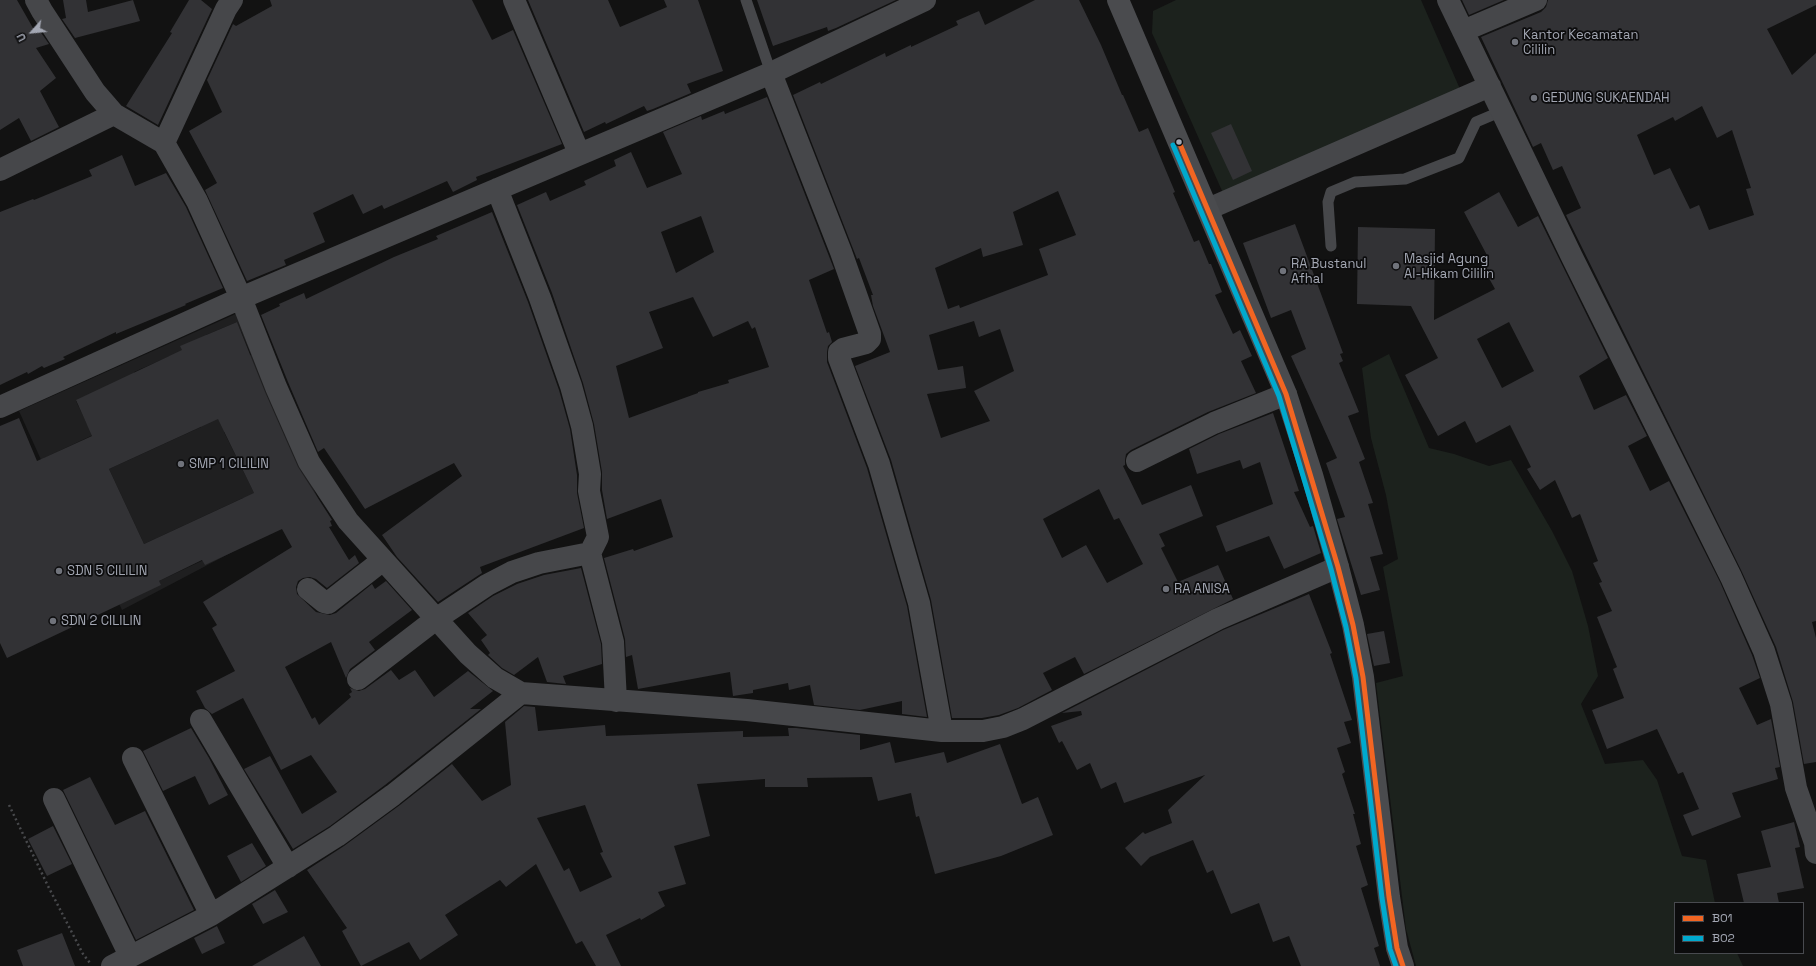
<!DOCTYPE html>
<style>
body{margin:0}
#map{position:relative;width:1816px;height:966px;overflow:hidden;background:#121212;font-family:"Space Grotesk",sans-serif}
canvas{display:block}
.legend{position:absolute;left:1674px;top:902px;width:130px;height:52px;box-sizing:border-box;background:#0c0c0d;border:1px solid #484a4f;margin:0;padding:5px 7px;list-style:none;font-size:12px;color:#a3a7b3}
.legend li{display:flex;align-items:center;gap:8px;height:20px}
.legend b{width:20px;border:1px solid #484a4f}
.north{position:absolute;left:12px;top:12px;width:40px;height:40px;-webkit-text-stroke:3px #0c0c0d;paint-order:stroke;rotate:243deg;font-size:11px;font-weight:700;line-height:16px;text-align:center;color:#a3a7b3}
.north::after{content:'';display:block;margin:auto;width:14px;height:18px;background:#a3a7b3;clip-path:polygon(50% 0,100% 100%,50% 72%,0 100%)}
</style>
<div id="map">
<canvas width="1816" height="966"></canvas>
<ul class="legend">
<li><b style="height:5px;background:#f26522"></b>B01</li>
<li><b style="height:5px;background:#00a9ce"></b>B02</li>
</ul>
<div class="north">U</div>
</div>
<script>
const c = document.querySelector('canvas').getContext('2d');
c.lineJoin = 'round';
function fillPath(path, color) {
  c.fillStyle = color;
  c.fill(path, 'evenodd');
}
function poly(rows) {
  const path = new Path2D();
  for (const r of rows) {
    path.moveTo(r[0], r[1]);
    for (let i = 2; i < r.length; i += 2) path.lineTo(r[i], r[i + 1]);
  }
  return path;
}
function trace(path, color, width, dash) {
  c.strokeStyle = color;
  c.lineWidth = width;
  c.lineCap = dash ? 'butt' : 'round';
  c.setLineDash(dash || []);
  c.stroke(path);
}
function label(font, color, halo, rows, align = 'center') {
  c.font = font + ' "Space Grotesk",sans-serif';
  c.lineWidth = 3.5;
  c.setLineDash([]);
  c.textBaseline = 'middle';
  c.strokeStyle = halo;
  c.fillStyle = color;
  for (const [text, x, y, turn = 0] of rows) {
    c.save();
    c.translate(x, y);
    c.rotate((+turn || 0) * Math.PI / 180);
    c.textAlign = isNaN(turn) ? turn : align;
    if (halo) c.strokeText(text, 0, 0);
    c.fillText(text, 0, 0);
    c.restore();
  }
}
fillPath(poly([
 [240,312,281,413,318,499,257,539,122,610,101,565,56,493,19,411],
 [237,322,251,355,220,368,206,335],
 [170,356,146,398,134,372],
 [102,389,87,424,76,401],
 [185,392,201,427,109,469,144,544,243,498,259,534,159,581,44,458],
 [263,413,265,515,224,432]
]), '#1f1f20');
fillPath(poly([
 [1176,0,1421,0,1460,89,1223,193,1152,33,1153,11],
 [1389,354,1429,448,1454,454,1489,466,1511,460,1552,531,1572,571,1588,626,1598,676,1581,704,1605,764,1643,760,1657,780,1682,856,1706,860,1715,903,1675,903,1675,953,1737,953,1743,966,1416,966,1406,929,1376,683,1403,676,1383,567,1398,559,1386,495,1371,438,1362,368]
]), '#1c221d');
fillPath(poly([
 [0,0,17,0,33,28,37,27,49,44,36,48,56,78,40,91,59,127,31,141,19,118,0,130],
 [63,0,86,0,88,12,133,0,140,21,75,38,62,19,66,18],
 [189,0,201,0,212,9,158,125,126,106,172,33,170,32],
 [270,0,472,0,492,40,513,30,562,144,476,177,477,180,453,192,447,181,384,209,382,205,363,214,353,194,313,213,325,242,284,260,286,265,247,281,205,190,217,183,189,131,222,112,207,80,233,24,236,26,272,6],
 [528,0,608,0,620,27,667,7,664,0,698,0,723,71,687,84,691,93,653,109,647,111,644,106,606,124,605,122,584,132],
 [757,0,896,0,836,28,828,31,827,27,773,46],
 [1035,0,1079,0,1101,45,1122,95,1123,95,1139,132,1148,128,1175,192,1173,193,1194,242,1199,240,1209,264,1211,264,1222,292,1215,295,1233,334,1240,330,1252,356,1241,361,1256,393,1208,412,1131,450,1126,454,1125,460,1125,465,1123,466,1142,505,1191,485,1203,516,1159,534,1165,546,1161,548,1178,582,1218,565,1233,599,1084,674,1075,657,1043,673,1052,690,1018,708,999,715,982,718,952,718,931,600,891,460,855,366,890,352,873,306,871,295,873,295,859,258,857,259,793,95,820,82,821,84,885,53,886,57,911,45,911,47,958,25,956,21,979,11,985,25],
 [1058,191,1076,235,1039,249,1048,275,960,308,959,305,948,309,935,268,981,248,983,257,1023,245,1013,212],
 [974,321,979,337,1000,329,1014,371,974,391,990,421,941,438,927,394,966,388,963,366,938,370,929,335],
 [1099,489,1114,520,1119,518,1143,564,1107,583,1086,545,1062,558,1043,519],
 [1462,0,1504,0,1469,15],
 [1548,0,1816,0,1816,5,1767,29,1792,75,1816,53,1816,621,1812,622,1816,638,1816,762,1804,764,1793,702,1776,647,1742,572,1566,215,1581,208,1562,166,1553,170,1541,143,1533,147,1481,37,1541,12,1546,7],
 [1702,106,1717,138,1732,130,1751,188,1746,189,1754,215,1709,230,1699,205,1690,209,1670,168,1654,175,1637,135,1673,117,1675,121],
 [767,97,834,269,809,280,827,333,829,332,832,342,828,346,827,352,827,362,867,468,907,606,927,717,902,714,902,701,860,710,814,705,810,685,789,690,788,683,753,690,753,693,733,696,730,672,638,689,632,655,626,657,625,639,604,558,633,549,634,551,673,537,661,499,607,519,602,490,602,472,594,424,583,383,552,293,517,205,546,192,550,201,586,185,584,181,616,166,614,160,631,152,647,188,682,174,663,132,701,116,702,120,724,111,725,114],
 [701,216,714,252,676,273,661,232],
 [693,297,713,337,748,321,752,329,755,327,769,367,728,380,729,383,698,392,698,393,629,418,616,366,663,348,649,312],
 [1231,124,1252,171,1233,180,1211,133],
 [122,155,135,186,166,173,186,207,223,288,185,304,186,305,116,334,116,332,63,357,65,359,44,368,42,366,28,374,27,372,0,385,0,212,33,199,34,200,92,176,89,170],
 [1499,192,1518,227,1538,216,1608,358,1579,376,1594,410,1626,395,1647,436,1628,446,1650,491,1669,481,1720,582,1752,655,1760,678,1739,688,1757,725,1771,719,1780,767,1775,768,1778,779,1732,793,1741,817,1692,836,1683,815,1699,809,1683,772,1678,774,1657,729,1607,749,1592,710,1624,698,1613,669,1617,667,1597,617,1612,611,1599,583,1602,582,1593,563,1598,561,1580,514,1572,518,1555,480,1540,490,1527,469,1531,467,1510,425,1476,443,1465,421,1438,436,1405,375,1438,358,1411,306,1357,304,1358,227,1435,229,1434,320,1495,289,1481,264,1489,259,1464,212],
 [1509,322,1534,371,1502,388,1477,339],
 [492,212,528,302,559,390,570,429,577,475,577,493,584,528,480,567,482,573,438,602,397,557,382,535,462,476,454,463,365,509,324,448,318,452,288,382,261,315,280,306,279,304,304,293,306,299,394,257,438,239,436,236],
 [1295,224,1343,353,1340,354,1343,361,1339,363,1359,412,1348,416,1365,459,1359,462,1373,503,1368,504,1383,554,1370,557,1380,590,1361,595,1337,519,1345,517,1326,463,1337,458,1291,356,1306,349,1291,310,1271,318,1243,243],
 [237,322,265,392,298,467,332,520,330,521,332,526,329,527,349,560,355,555,359,563,327,588,316,579,310,577,303,578,298,581,296,587,297,594,316,612,330,615,336,613,372,584,375,589,386,581,412,610,369,642,375,650,350,669,346,678,331,642,285,667,312,719,315,717,319,725,351,697,349,694,352,692,350,688,359,691,365,689,391,670,399,680,415,670,434,697,468,671,493,691,470,709,481,709,385,785,330,826,293,849,244,769,270,756,302,814,337,792,311,755,281,770,243,698,212,714,205,708,196,691,235,671,212,628,217,625,203,602,292,547,282,529,205,565,202,560,159,581,161,585,7,658,0,643,0,426,19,418,37,461,92,436,76,400,182,350,180,346],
 [218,419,254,493,144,544,109,469],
 [1273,413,1299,491,1294,492,1310,527,1313,526,1321,553,1284,569,1269,536,1226,552,1216,526,1273,504,1260,462,1243,469,1240,460,1197,474,1189,449,1219,434],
 [581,568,601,644,602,664,563,676,566,684,547,682,538,657,514,675,502,668,488,655,490,653,481,640,487,635,468,613,493,596,517,584,544,575],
 [1309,594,1332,653,1330,654,1352,720,1344,722,1351,743,1337,748,1345,772,1342,774,1355,814,1353,814,1361,844,1356,846,1368,885,1361,888,1379,946,1374,948,1380,966,1301,966,1289,936,1273,942,1259,903,1231,914,1213,870,1207,873,1193,840,1150,857,1141,866,1125,848,1143,832,1145,834,1172,823,1168,810,1205,775,1124,803,1116,782,1101,789,1090,763,1077,770,1062,741,1059,743,1051,726,1082,715,1081,711,1062,713,1223,630],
 [1384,631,1390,663,1374,666,1367,634],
 [524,706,535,707,538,731,605,725,606,736,743,731,743,737,789,736,788,728,796,728,860,735,860,750,890,742,895,763,944,752,947,763,1000,744,1022,804,1038,797,1053,835,1001,856,935,874,919,816,916,817,911,793,878,801,872,777,807,778,808,787,765,787,765,779,697,784,710,836,674,846,686,884,658,892,665,906,641,920,640,918,606,935,621,966,596,966,582,941,576,944,536,864,506,887,500,880,445,915,458,935,420,960,409,942,361,966,342,931,347,928,307,870,344,846,400,805,452,764,482,801,511,785,505,722],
 [585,805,603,852,600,853,612,877,580,892,569,868,564,871,537,818],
 [191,728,209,758,228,795,209,805,195,776,163,791,143,751],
 [90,777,115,825,145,811,194,910,136,940,63,790],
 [1794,822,1800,847,1795,848,1804,888,1777,893,1779,903,1744,903,1737,874,1771,867,1761,831],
 [53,826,72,864,47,876,28,839],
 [252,843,266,866,241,882,227,856],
 [275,890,288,912,263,924,252,904],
 [217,926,225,943,202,954,194,938],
 [62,933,75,966,23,966,17,950],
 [304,936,321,966,252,966]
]), '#323235');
trace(poly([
 [9,805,48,886,83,954,90,963]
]), '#48494c', 2.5, [2, 3]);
trace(poly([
 [746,0,771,73],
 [1331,246,1328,202,1331,192,1355,182,1405,179,1459,158,1476,122,1502,111]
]), '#46474a', 11);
trace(poly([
 [36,0,42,11,95,92,114,114,164,143,197,201,241,298,276,387,309,462,348,521,468,654,495,678,521,693,747,710,942,731,983,731,1003,727,1023,719,1218,619,1338,567],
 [514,0,579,153],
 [1448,0,1572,257,1731,577,1764,651,1781,704,1796,788,1815,843,1816,853],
 [1463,31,1536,0],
 [771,73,841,252,870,334,870,339,866,343,843,349,839,352,839,358,879,464,919,603,942,731],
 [164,143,226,9,232,0],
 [0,170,114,114],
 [497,189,540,298,571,386,582,426,590,474,589,491,598,537,590,553,613,642,616,701],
 [1208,209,1490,86],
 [0,407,241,298,771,73,925,0],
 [1137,461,1214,423,1286,394],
 [308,589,324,602,328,603,383,560],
 [358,679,436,619,487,585,512,572,539,563,590,553],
 [201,720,288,867],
 [133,758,211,915],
 [54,799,130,956],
 [112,966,211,915,337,836,393,795,521,693]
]), '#46474a', 22);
trace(poly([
 [1118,0,1286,394,1312,475,1338,567,1353,625,1363,677,1389,897,1397,948,1403,966]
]), '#4a4b4e', 22);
trace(poly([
 [1179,142,1286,394,1338,567,1353,625,1363,677,1389,897,1397,948,1403,966]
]), '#f26522', 5);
trace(poly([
 [1173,145,1279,396,1331,569,1346,627,1356,678,1382,898,1390,949,1396,966]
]), '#00a9ce', 5);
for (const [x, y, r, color] of [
 [1515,42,4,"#70737b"],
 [1534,98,4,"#70737b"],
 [1179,142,3.5,"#a3a7b3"],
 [1396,266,4,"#70737b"],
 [1283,271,4,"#70737b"],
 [181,464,4,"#70737b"],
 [59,571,4,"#70737b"],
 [1166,589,4,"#70737b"],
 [53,621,4,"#70737b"]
]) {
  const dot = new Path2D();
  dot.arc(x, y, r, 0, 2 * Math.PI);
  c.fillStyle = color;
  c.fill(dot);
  trace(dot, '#0c0c0d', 1.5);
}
label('13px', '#a3a7b3', '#0c0c0d', [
 ["Kantor Kecamatan",1523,35],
 ["Cililin",1523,50],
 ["GEDUNG SUKAENDAH",1542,98],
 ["Masjid Agung",1404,259],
 ["Al-Hikam Cililin",1404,274],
 ["RA Bustanul",1291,264],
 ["Afhal",1291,279],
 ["SMP 1 CILILIN",189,464],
 ["SDN 5 CILILIN",67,571],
 ["RA ANISA",1174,589],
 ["SDN 2 CILILIN",61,621]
], 'left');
</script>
